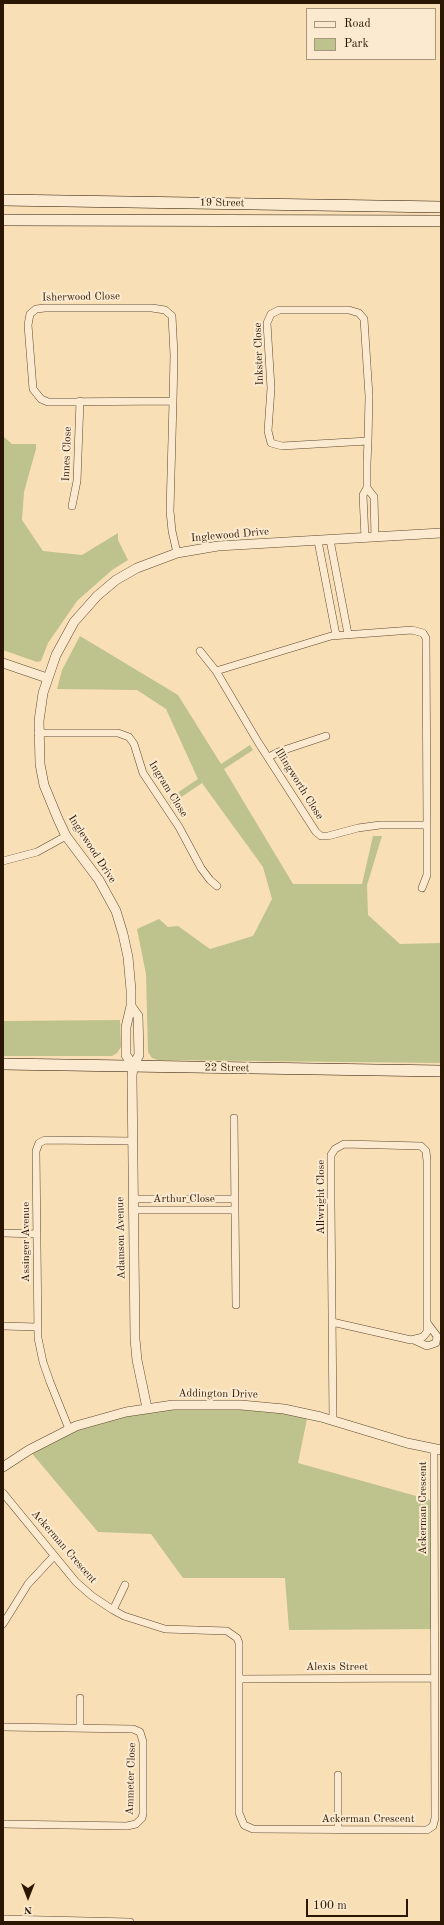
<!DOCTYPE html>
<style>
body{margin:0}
#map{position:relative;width:444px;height:1925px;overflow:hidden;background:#f9dfb5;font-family:"Old Standard TT",serif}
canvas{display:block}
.frame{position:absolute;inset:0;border:4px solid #2b1604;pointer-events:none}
.legend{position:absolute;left:306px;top:8px;width:130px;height:52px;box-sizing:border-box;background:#fbeacf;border:1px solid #a8957e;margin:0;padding:5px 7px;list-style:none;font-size:12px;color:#2b1604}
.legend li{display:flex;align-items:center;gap:8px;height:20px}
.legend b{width:20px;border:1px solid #a8957e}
.north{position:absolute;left:8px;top:1877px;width:40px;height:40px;-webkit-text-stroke:3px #fbeacf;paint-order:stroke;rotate:180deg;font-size:11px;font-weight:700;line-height:16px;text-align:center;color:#2b1604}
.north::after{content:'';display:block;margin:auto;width:14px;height:18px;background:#2b1604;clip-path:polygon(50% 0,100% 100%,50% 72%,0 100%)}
.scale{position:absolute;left:306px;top:1899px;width:102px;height:18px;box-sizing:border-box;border:2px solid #2b1604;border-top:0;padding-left:5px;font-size:12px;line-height:14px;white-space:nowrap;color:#2b1604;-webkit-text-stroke:3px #fbeacf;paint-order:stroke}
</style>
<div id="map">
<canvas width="444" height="1925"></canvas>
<div class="frame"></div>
<ul class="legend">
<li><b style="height:5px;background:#fbeacf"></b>Road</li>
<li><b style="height:11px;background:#bec28d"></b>Park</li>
</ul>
<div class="north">N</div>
<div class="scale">100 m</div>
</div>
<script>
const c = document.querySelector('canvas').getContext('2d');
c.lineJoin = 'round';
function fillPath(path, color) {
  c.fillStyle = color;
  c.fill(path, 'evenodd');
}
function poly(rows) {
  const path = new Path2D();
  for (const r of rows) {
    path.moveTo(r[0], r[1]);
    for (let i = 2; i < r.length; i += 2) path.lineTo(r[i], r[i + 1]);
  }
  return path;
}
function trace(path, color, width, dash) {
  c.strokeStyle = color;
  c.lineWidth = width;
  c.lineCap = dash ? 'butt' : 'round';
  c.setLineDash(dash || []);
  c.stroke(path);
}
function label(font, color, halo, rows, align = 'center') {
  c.font = font + ' "Old Standard TT",serif';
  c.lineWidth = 4;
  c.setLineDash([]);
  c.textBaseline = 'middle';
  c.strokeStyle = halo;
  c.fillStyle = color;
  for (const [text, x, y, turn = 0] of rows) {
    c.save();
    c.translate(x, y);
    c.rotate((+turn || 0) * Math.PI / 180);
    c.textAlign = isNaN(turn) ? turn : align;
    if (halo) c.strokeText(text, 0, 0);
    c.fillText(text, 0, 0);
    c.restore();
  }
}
fillPath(poly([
 [3,436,12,444,36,444,36,449,24,492,22,520,43,551,82,555,118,533,118,540,128,560,112,570,77,601,48,643,41,661,37,662,3,650],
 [80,636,178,695,221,764,250,745,253,750,224,769,293,884,362,884,373,836,382,836,367,885,368,915,400,944,441,943,441,1063,158,1060,152,1058,148,1052,146,974,137,929,159,919,168,927,178,926,210,949,253,936,272,899,263,867,202,783,171,804,168,799,198,779,166,709,137,690,57,689,62,670],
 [120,1020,121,1047,117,1053,112,1056,3,1056,3,1021],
 [199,1405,308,1414,298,1463,434,1501,435,1629,289,1630,285,1578,183,1578,151,1534,98,1532,29,1450,103,1418]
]), '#bec28d');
const minor = poly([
 [173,401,48,402,41,399,33,389,28,325,30,314,36,309,45,308,152,308,165,310,172,316,174,355,173,401,170,511,172,531,177,553],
 [367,488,374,497,375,537],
 [72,506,77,481,80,401],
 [365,538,363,495,367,488,367,463,368,441,369,396,364,319,359,313,349,310,279,310,271,314,267,323,271,388,268,431,271,443,282,446,368,441],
 [330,540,348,634],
 [318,541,336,635],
 [200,651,216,671,258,742,316,832,321,836,328,836,358,828,380,825,427,825],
 [216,671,331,636,412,630,423,633,426,638,427,825,427,875,422,888],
 [38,733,118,733,129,737,134,744,143,773,179,827,201,868,210,880,217,886],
 [269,757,278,752,326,736],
 [3,861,37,852,66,836],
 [234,1118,236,1305],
 [133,1199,235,1199],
 [133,1210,235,1210],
 [3,1233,37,1234],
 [332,1322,411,1340,423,1337,427,1332,427,1161,426,1151,421,1146,344,1144,335,1149,331,1155,331,1204,333,1420],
 [3,1326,37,1327],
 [414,1340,427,1346,436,1343,437,1336,428,1324],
 [69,1429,50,1382,43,1362,38,1338,36,1151,39,1143,45,1140,133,1141],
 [3,1493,76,1582,92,1596,113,1610],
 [125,1585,113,1610,124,1616,165,1629,227,1631,237,1638,239,1643,239,1813,244,1825,253,1829,427,1830,433,1826,435,1818,434,1449],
 [3,1624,28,1584,54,1556],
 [239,1679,435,1678],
 [3,1727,133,1729,140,1732,143,1742,143,1814,142,1818,136,1824,127,1826,3,1824],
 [80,1728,80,1698],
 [338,1775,338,1830],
 [3,1919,130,1922]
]);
const tertiary = poly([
 [3,663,47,678],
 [131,1006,138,1016,139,1055,133,1066,132,1076,135,1339,137,1360,147,1408],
 [133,1066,126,1055,126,1027,131,1006,131,990,128,957,123,934,116,911,99,880,66,836,58,819,44,785,40,764,39,721,43,693,56,655,74,622,97,596,116,580,137,568,177,553,218,546,441,533],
 [3,1467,29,1450,76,1426,126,1412,173,1405,241,1405,284,1409,321,1417,407,1443,441,1450]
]);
const secondary = poly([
 [3,200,441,207],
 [3,220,441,221],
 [3,1064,441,1071]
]);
trace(minor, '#5e4830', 8);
trace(tertiary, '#5e4830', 10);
trace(secondary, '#2b1604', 12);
trace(minor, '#fbeacf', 7);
trace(tertiary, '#fbeacf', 9);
trace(secondary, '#fbeacf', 11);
label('11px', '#2b1604', '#fbeacf', [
 ["19 Street",222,203,1],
 ["Isherwood Close",81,297,-1],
 ["Inkster Close",259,354,-92],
 ["Innes Close",67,454,-88],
 ["Inglewood Drive",230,535,-5],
 ["Illingworth Close",299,784,58],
 ["Ingram Close",168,789,58],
 ["Inglewood Drive",92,849,57],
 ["22 Street",227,1068,1],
 ["Allwright Close",321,1197,-90],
 ["Arthur Close",184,1199],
 ["Adamson Avenue",121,1238,-91],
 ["Assinger Avenue",26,1242,-90],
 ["Addington Drive",218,1394,1],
 ["Ackerman Crescent",423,1508,-90],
 ["Ackerman Crescent",64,1547,49],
 ["Alexis Street",337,1667],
 ["Ammeter Close",131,1779,-88],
 ["Ackerman Crescent",368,1819]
]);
</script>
